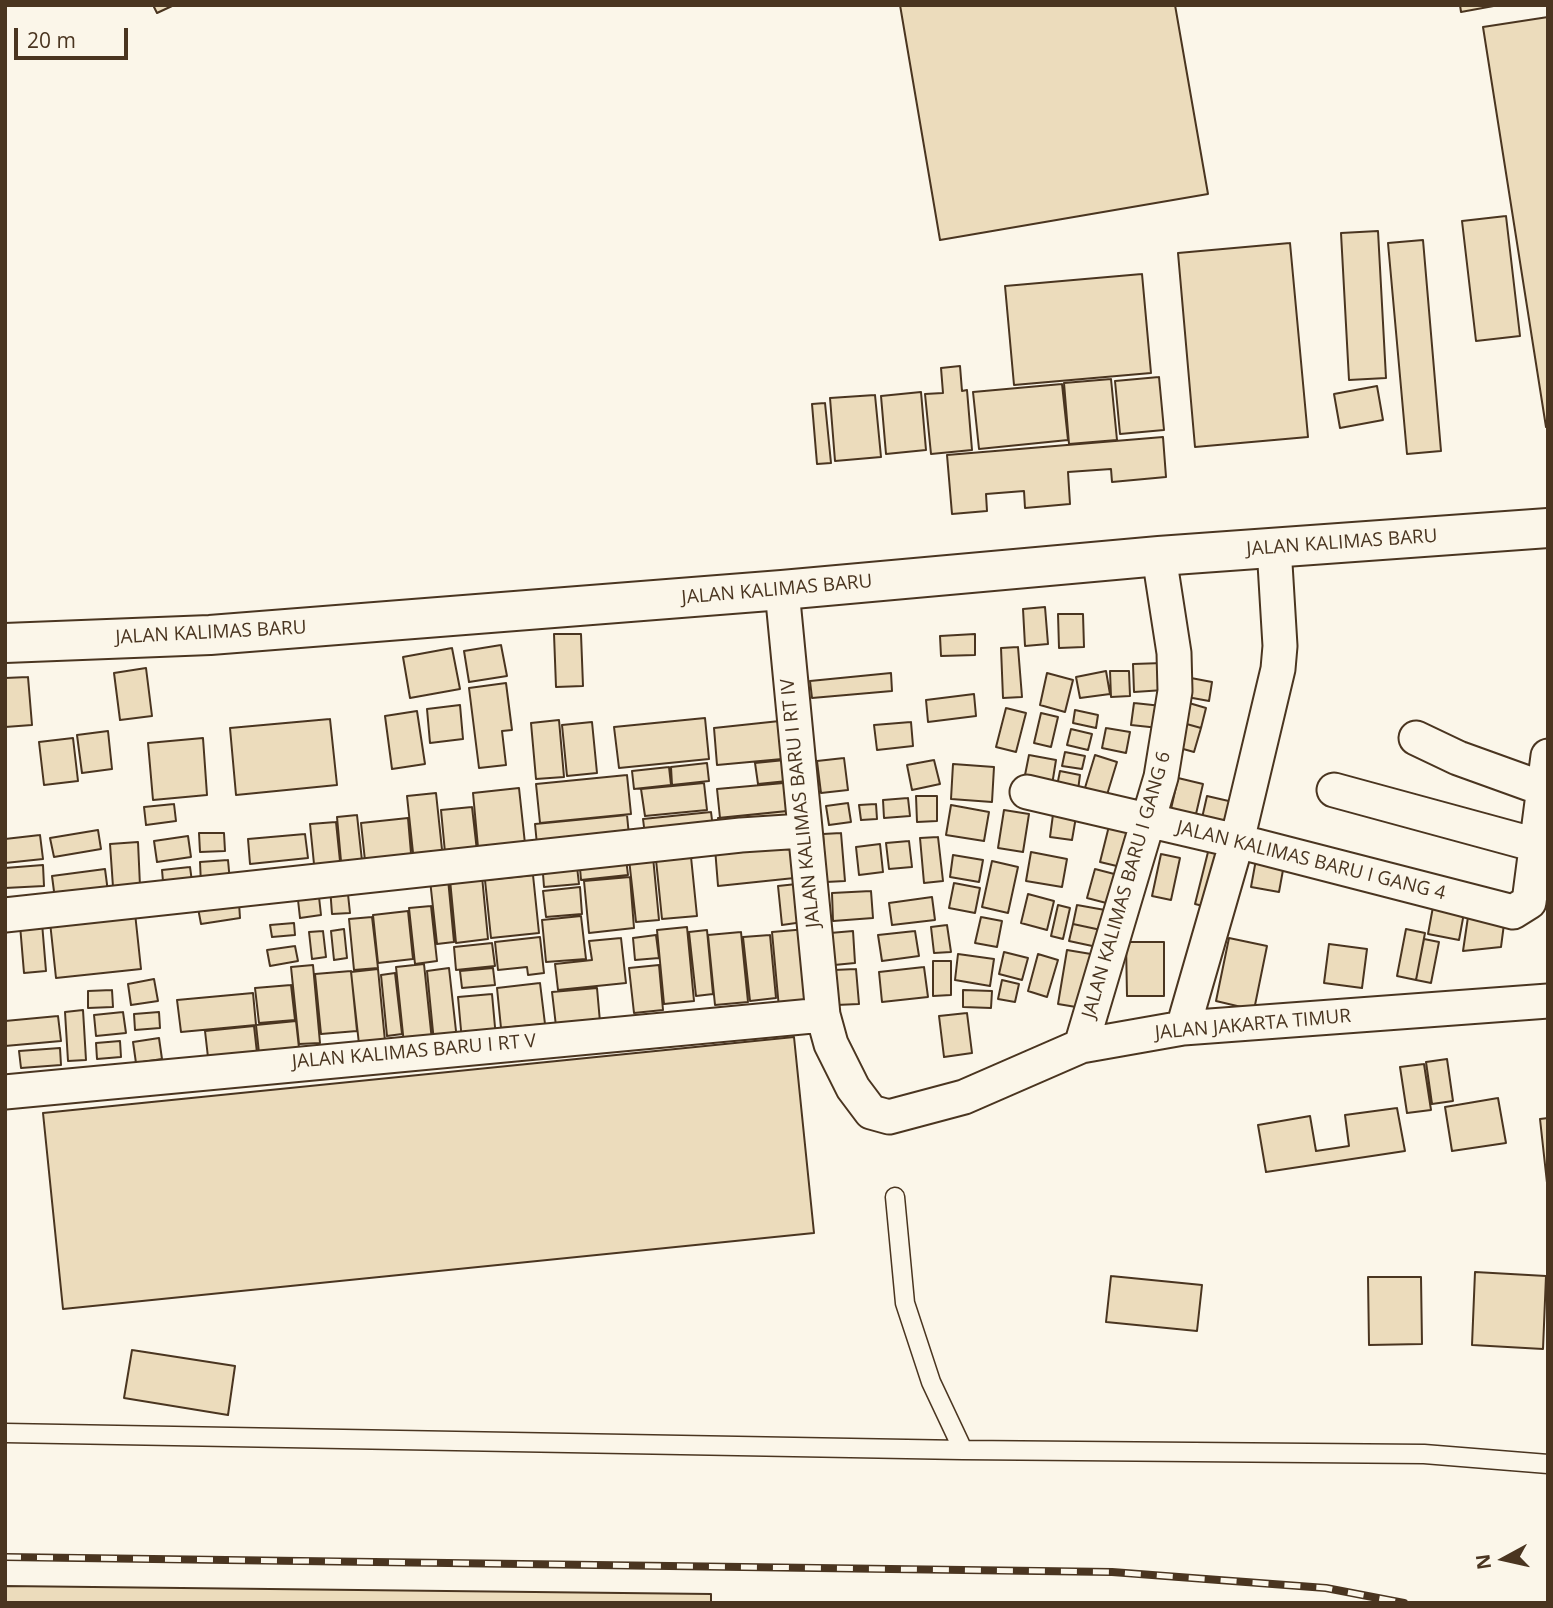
<!DOCTYPE html>
<style>
body{margin:0}
#map{position:relative;width:1553px;height:1608px;overflow:hidden;background:#fbf6e9;font-family:"Open Sans",sans-serif}
canvas{display:block}
.frame{position:absolute;inset:0;border:7px solid #4a3520;pointer-events:none}
.north{position:absolute;left:1469px;top:1524px;width:70px;height:70px;-webkit-text-stroke:5px #fbf6e9;paint-order:stroke;rotate:262deg;font-size:19px;font-weight:700;line-height:28px;text-align:center;color:#4a3520}
.north::after{content:'';display:block;margin:auto;width:24px;height:32px;background:#4a3520;clip-path:polygon(50% 0,100% 100%,50% 72%,0 100%)}
.scale{position:absolute;left:14px;top:28px;width:114px;height:32px;box-sizing:border-box;border:4px solid #4a3520;border-top:0;padding-left:9px;font-size:21px;line-height:24px;white-space:nowrap;color:#4a3520;-webkit-text-stroke:5px #fbf6e9;paint-order:stroke}
</style>
<div id="map">
<canvas width="1553" height="1608"></canvas>
<div class="frame"></div>
<div class="north">N</div>
<div class="scale">20 m</div>
</div>
<script>
const c = document.querySelector('canvas').getContext('2d');
c.lineJoin = 'round';
function fillPath(path, color) {
  c.fillStyle = color;
  c.fill(path, 'evenodd');
}
function poly(rows) {
  const path = new Path2D();
  for (const r of rows) {
    path.moveTo(r[0], r[1]);
    for (let i = 2; i < r.length; i += 2) path.lineTo(r[i], r[i + 1]);
  }
  return path;
}
function trace(path, color, width, dash) {
  c.strokeStyle = color;
  c.lineWidth = width;
  c.lineCap = dash ? 'butt' : 'round';
  c.setLineDash(dash || []);
  c.stroke(path);
}
function label(font, color, halo, rows, align = 'center') {
  c.font = font + ' "Open Sans",sans-serif';
  c.lineWidth = 5;
  c.setLineDash([]);
  c.textBaseline = 'middle';
  c.strokeStyle = halo;
  c.fillStyle = color;
  for (const [text, x, y, turn = 0] of rows) {
    c.save();
    c.translate(x, y);
    c.rotate((+turn || 0) * Math.PI / 180);
    c.textAlign = isNaN(turn) ? turn : align;
    if (halo) c.strokeText(text, 0, 0);
    c.fillText(text, 0, 0);
    c.restore();
  }
}
const building = poly([
 [153,5,171,5,172,6,157,13,153,5],
 [900,5,1175,5,1208,194,940,240,900,5],
 [1460,5,1499,5,1461,12,1460,5],
 [1548,17,1548,426,1546,427,1483,27,1548,17],
 [1506,216,1520,336,1476,341,1462,221,1506,216],
 [1378,231,1386,378,1349,380,1341,233,1378,231],
 [1423,240,1441,451,1407,454,1388,243,1423,240],
 [1290,243,1308,437,1195,447,1178,253,1290,243],
 [1142,274,1151,373,1014,385,1005,286,1142,274],
 [960,366,962,391,967,390,972,450,931,454,925,394,943,393,941,368,960,366],
 [1159,377,1164,430,1120,434,1115,381,1159,377],
 [1111,379,1117,440,1069,444,1064,383,1111,379],
 [1062,384,1068,440,979,449,973,392,1062,384],
 [1377,386,1383,420,1340,428,1334,394,1377,386],
 [921,392,926,450,886,454,881,396,921,392],
 [875,395,881,457,835,461,830,398,875,395],
 [825,403,831,463,817,464,812,404,825,403],
 [1163,437,1166,477,1112,482,1111,469,1068,472,1070,504,1025,508,1024,491,986,494,987,511,952,514,947,455,1163,437],
 [1045,607,1048,644,1025,646,1023,609,1045,607],
 [1058,614,1083,614,1084,647,1059,648,1058,614],
 [554,634,581,634,583,686,556,687,554,634],
 [975,634,975,655,941,656,940,636,975,634],
 [501,645,507,676,469,682,464,651,501,645],
 [1018,647,1022,697,1003,698,1001,648,1018,647],
 [452,648,460,689,410,698,403,657,452,648],
 [1163,663,1164,690,1134,692,1133,664,1163,663],
 [146,668,152,716,120,720,114,673,146,668],
 [1106,671,1110,694,1080,698,1076,677,1106,671],
 [1110,671,1129,671,1130,696,1111,697,1110,671],
 [891,673,892,691,812,698,810,681,891,673],
 [1047,673,1073,680,1065,712,1040,705,1047,673],
 [28,677,32,725,5,727,5,678,28,677],
 [1191,678,1212,682,1209,701,1187,697,1191,678],
 [506,683,512,730,502,731,506,765,479,768,469,688,506,683],
 [974,694,976,716,928,722,926,700,974,694],
 [1134,703,1162,706,1159,728,1131,725,1134,703],
 [1189,703,1206,708,1201,728,1183,723,1189,703],
 [460,705,463,739,430,743,427,709,460,705],
 [1006,708,1026,713,1016,752,996,747,1006,708],
 [1075,710,1098,715,1096,728,1073,723,1075,710],
 [417,711,425,764,392,769,385,716,417,711],
 [1041,713,1058,717,1051,747,1034,743,1041,713],
 [705,718,709,759,619,768,614,727,705,718],
 [330,719,337,785,236,795,230,728,330,719],
 [559,720,564,777,536,779,531,723,559,720],
 [789,720,793,758,717,765,714,728,789,720],
 [592,722,597,773,567,776,562,725,592,722],
 [911,722,913,746,877,750,874,725,911,722],
 [1183,723,1201,728,1194,752,1176,747,1183,723],
 [1106,728,1130,732,1126,753,1102,748,1106,728],
 [1071,729,1092,734,1088,750,1067,745,1071,729],
 [108,731,112,769,82,773,77,735,108,731],
 [73,738,78,781,44,785,39,742,73,738],
 [203,738,207,795,153,800,148,743,203,738],
 [1065,752,1085,756,1082,769,1062,766,1065,752],
 [1029,755,1056,760,1052,785,1024,780,1029,755],
 [1095,755,1117,762,1106,798,1084,791,1095,755],
 [844,758,848,790,821,793,817,761,844,758],
 [795,759,797,780,758,784,755,763,795,759],
 [934,760,940,784,912,790,907,765,934,760],
 [707,763,709,781,672,785,671,767,707,763],
 [953,764,994,767,992,802,951,799,953,764],
 [669,767,671,785,634,789,632,771,669,767],
 [1060,771,1080,775,1078,790,1057,786,1060,771],
 [627,775,631,814,540,823,536,784,627,775],
 [1178,778,1203,784,1196,814,1171,809,1178,778],
 [795,782,797,810,720,818,717,789,795,782],
 [704,783,707,810,645,816,641,789,704,783],
 [519,788,526,853,479,858,473,793,519,788],
 [436,793,443,859,414,862,407,796,436,793],
 [916,796,937,796,937,821,917,822,916,796],
 [1207,796,1233,802,1228,823,1202,818,1207,796],
 [908,798,910,816,884,818,883,800,908,798],
 [848,803,851,822,829,825,826,806,848,803],
 [174,804,176,821,146,825,144,807,174,804],
 [876,804,877,819,861,820,859,805,876,804],
 [951,805,989,812,984,841,946,835,951,805],
 [472,807,478,860,446,863,441,810,472,807],
 [1054,807,1077,811,1072,840,1050,837,1054,807],
 [797,810,798,827,719,835,718,818,797,810],
 [1004,810,1029,814,1023,852,998,848,1004,810],
 [711,812,714,836,646,843,643,819,711,812],
 [357,815,363,870,342,872,337,817,357,815],
 [627,815,630,846,538,855,535,824,627,815],
 [408,818,412,865,366,870,361,823,408,818],
 [336,822,341,871,315,874,310,824,336,822],
 [1109,826,1134,832,1125,868,1100,862,1109,826],
 [98,830,101,849,54,857,50,838,98,830],
 [199,833,224,833,225,851,200,852,199,833],
 [841,833,845,881,826,882,823,834,841,833],
 [305,834,308,858,250,864,248,839,305,834],
 [40,835,43,859,5,863,5,839,40,835],
 [188,836,191,857,157,862,154,841,188,836],
 [938,837,943,881,924,883,920,838,938,837],
 [800,839,804,877,718,886,715,848,800,839],
 [909,841,912,867,889,869,886,843,909,841],
 [138,842,140,886,113,887,110,844,138,842],
 [880,844,883,872,859,875,856,847,880,844],
 [690,847,697,916,662,919,655,850,690,847],
 [1209,848,1225,852,1211,908,1195,904,1209,848],
 [625,851,628,875,581,880,579,856,625,851],
 [1031,852,1067,859,1062,887,1026,881,1031,852],
 [1161,854,1180,858,1171,900,1152,896,1161,854],
 [1257,854,1285,859,1279,892,1251,887,1257,854],
 [953,855,983,860,979,882,950,877,953,855],
 [653,857,659,920,636,922,629,859,653,857],
 [576,858,579,884,544,887,542,861,576,858],
 [228,860,230,882,201,884,200,862,228,860],
 [992,861,1018,867,1008,913,982,907,992,861],
 [43,865,44,886,5,888,5,868,43,865],
 [481,866,488,939,456,943,449,869,481,866],
 [190,867,193,889,164,893,162,870,190,867],
 [105,869,108,892,55,899,52,876,105,869],
 [1095,869,1122,876,1114,905,1087,898,1095,869],
 [533,875,539,933,491,938,485,880,533,875],
 [630,877,634,928,589,933,584,881,630,877],
 [448,879,454,942,437,944,430,880,448,879],
 [806,883,810,921,782,925,778,886,806,883],
 [954,883,980,888,975,913,949,908,954,883],
 [347,885,350,913,332,914,330,887,347,885],
 [580,887,582,914,546,917,543,891,580,887],
 [318,888,321,915,300,918,297,891,318,888],
 [871,891,873,918,833,921,832,893,871,891],
 [1028,894,1054,901,1047,930,1021,923,1028,894],
 [1435,896,1466,902,1459,940,1428,934,1435,896],
 [932,897,935,920,892,925,889,903,932,897],
 [239,903,240,918,201,924,198,908,239,903],
 [1058,905,1070,908,1063,939,1051,936,1058,905],
 [1077,905,1105,910,1101,930,1073,924,1077,905],
 [431,906,437,961,415,964,409,908,431,906],
 [408,911,413,959,378,963,373,915,408,911],
 [135,913,141,969,56,978,50,922,135,913],
 [581,916,586,959,546,962,542,920,581,916],
 [372,917,378,968,354,970,349,919,372,917],
 [981,917,1002,921,997,947,975,943,981,917],
 [1468,917,1504,924,1501,947,1463,951,1468,917],
 [42,923,46,971,24,973,20,925,42,923],
 [294,923,295,935,272,937,270,925,294,923],
 [1073,924,1101,930,1097,947,1069,941,1073,924],
 [947,925,951,952,934,953,931,927,947,925],
 [687,927,694,1001,664,1004,657,930,687,927],
 [344,929,347,958,334,960,331,931,344,929],
 [807,929,815,1005,779,1008,772,932,807,929],
 [1406,929,1425,933,1416,980,1397,976,1406,929],
 [707,930,713,994,696,996,689,932,707,930],
 [323,931,326,957,312,959,309,932,323,931],
 [853,931,855,963,834,965,830,933,853,931],
 [915,931,919,956,882,961,878,935,915,931],
 [741,932,748,1002,715,1005,708,935,741,932],
 [656,935,659,958,635,960,633,938,656,935],
 [770,935,776,998,750,1001,743,937,770,935],
 [540,937,544,973,528,975,527,967,498,970,495,942,540,937],
 [621,938,626,983,558,990,555,964,592,960,589,941,621,938],
 [1229,938,1267,946,1254,1010,1216,1001,1229,938],
 [1424,939,1439,942,1431,983,1416,980,1424,939],
 [1126,942,1164,942,1164,996,1127,996,1126,942],
 [492,943,495,966,456,970,454,947,492,943],
 [1329,944,1367,949,1362,988,1324,983,1329,944],
 [295,946,298,961,270,966,267,950,295,946],
 [1067,950,1091,954,1082,1008,1058,1004,1067,950],
 [1004,952,1028,958,1022,980,999,974,1004,952],
 [958,954,994,959,990,986,955,980,958,954],
 [1038,954,1058,960,1047,997,1028,991,1038,954],
 [933,961,951,961,951,995,933,996,933,961],
 [424,964,432,1041,404,1044,396,967,424,964],
 [313,965,320,1043,299,1044,291,967,313,965],
 [659,965,663,1010,634,1013,629,968,659,965],
 [924,967,928,997,882,1002,879,972,924,967],
 [449,968,457,1040,434,1042,427,971,449,968],
 [493,968,495,985,462,988,460,971,493,968],
 [378,969,385,1041,359,1044,351,972,378,969],
 [856,969,859,1004,836,1005,834,970,856,969],
 [351,971,357,1031,321,1034,315,974,351,971],
 [395,973,402,1034,387,1036,381,975,395,973],
 [154,979,158,1001,131,1005,128,984,154,979],
 [1002,980,1019,984,1015,1002,998,999,1002,980],
 [540,983,545,1024,501,1028,497,988,540,983],
 [291,985,295,1020,259,1023,255,988,291,985],
 [597,988,600,1022,556,1026,552,992,597,988],
 [112,990,113,1007,88,1008,88,991,112,990],
 [963,990,992,991,991,1008,963,1007,963,990],
 [253,993,256,1025,181,1032,177,1000,253,993],
 [492,994,496,1038,462,1041,458,997,492,994],
 [83,1010,86,1060,68,1061,65,1012,83,1010],
 [123,1012,126,1033,96,1036,94,1015,123,1012],
 [159,1012,160,1028,135,1030,134,1014,159,1012],
 [967,1013,972,1053,944,1057,939,1016,967,1013],
 [58,1016,61,1041,5,1046,5,1021,58,1016],
 [296,1021,300,1057,260,1062,256,1025,296,1021],
 [254,1026,258,1062,209,1066,205,1031,254,1026],
 [794,1037,814,1233,63,1309,43,1113,794,1037],
 [159,1038,162,1059,136,1063,133,1042,159,1038],
 [120,1041,121,1057,97,1059,96,1043,120,1041],
 [60,1048,61,1065,21,1068,19,1051,60,1048],
 [1447,1059,1453,1101,1432,1104,1426,1062,1447,1059],
 [1424,1064,1431,1110,1407,1113,1400,1067,1424,1064],
 [1498,1098,1506,1143,1452,1151,1445,1107,1498,1098],
 [1397,1108,1405,1151,1266,1172,1258,1125,1310,1116,1316,1151,1349,1146,1345,1115,1397,1108],
 [1548,1118,1548,1192,1540,1119,1548,1118],
 [1475,1272,1546,1276,1543,1349,1472,1345,1475,1272],
 [1111,1276,1202,1285,1197,1331,1106,1322,1111,1276],
 [1368,1277,1421,1277,1422,1344,1369,1345,1368,1277],
 [132,1350,235,1366,228,1415,124,1398,132,1350],
 [5,1586,711,1594,711,1603,5,1603,5,1586]
]);
fillPath(building, '#ecdcbc');
trace(building, '#4a3520', 2);
const service = poly([
 [895,1197,905,1303,931,1382,963,1450,1424,1454,1548,1464],
 [5,1433,963,1450]
]);
const minor = poly([
 [782,590,823,1015,831,1044,853,1088,871,1112,889,1117,964,1097,1081,1046,1183,1028,1548,1001],
 [1416,738,1458,758,1544,789],
 [1334,790,1536,845],
 [1027,792,1237,841,1513,912,1529,902,1548,756],
 [5,915,741,835,803,831],
 [1183,1028,1237,841,1278,669,1280,646,1274,547],
 [1081,1046,1161,777,1175,691,1174,653,1159,556],
 [5,1092,823,1015]
]);
const tertiary = poly([
 [5,643,210,635,782,590,1159,556,1548,528]
]);
trace(service, '#4a3520', 21);
trace(minor, '#4a3520', 37);
trace(tertiary, '#4a3520', 42);
trace(service, '#fbf6e9', 18);
trace(minor, '#fbf6e9', 33);
trace(tertiary, '#fbf6e9', 38);
const rail = poly([
 [5,1557,1112,1572,1326,1588,1404,1603]
]);
trace(rail, '#4a3520', 8);
trace(rail, '#fbf6e9', 5, [16]);
label('19px', '#4a3520', '#fbf6e9', [
 ["JALAN KALIMAS BARU",1342,543,-4],
 ["JALAN KALIMAS BARU",777,590,-5],
 ["JALAN KALIMAS BARU",211,633,-3],
 ["JALAN KALIMAS BARU I RT IV",801,803,-96],
 ["JALAN KALIMAS BARU I GANG 4",1311,861,14],
 ["JALAN KALIMAS BARU I GANG 6",1127,885,-74],
 ["JALAN JAKARTA TIMUR",1253,1025,-5],
 ["JALAN KALIMAS BARU I RT V",414,1052,-5]
]);
</script>
